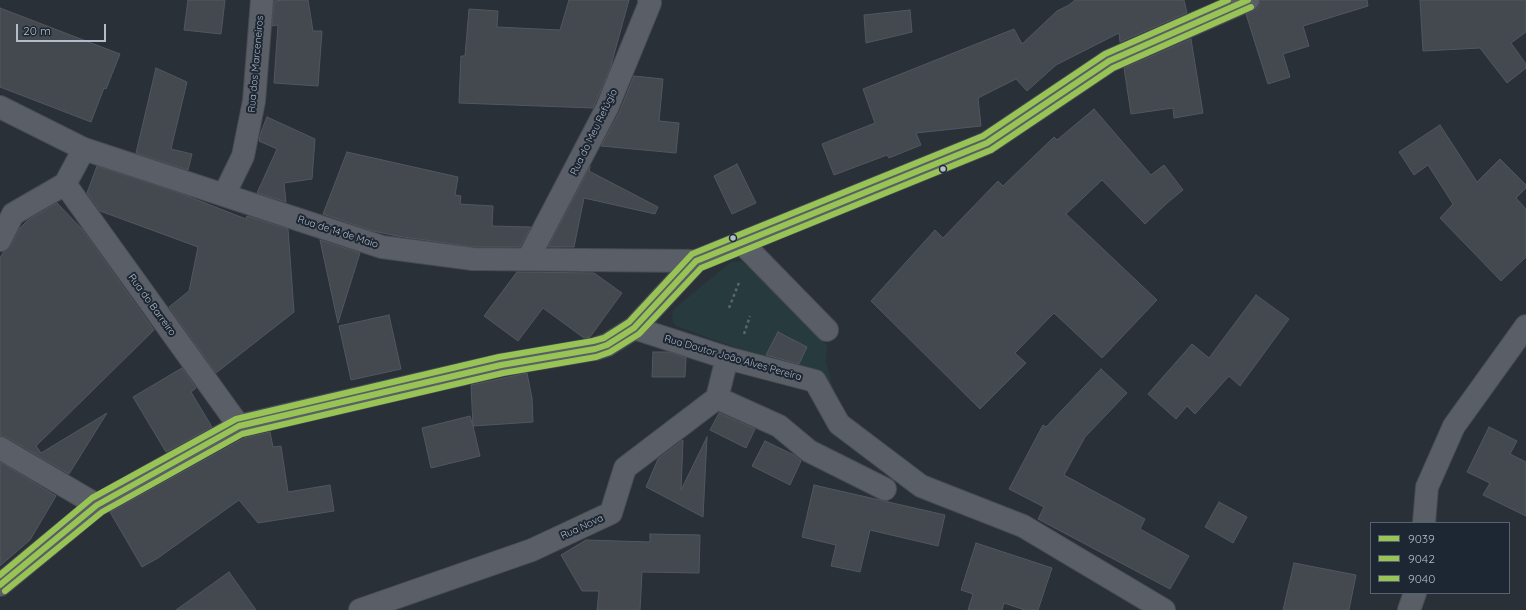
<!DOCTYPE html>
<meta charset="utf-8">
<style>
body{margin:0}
#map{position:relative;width:1526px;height:610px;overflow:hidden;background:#2a3038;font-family:Quicksand,sans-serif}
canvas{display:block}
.legend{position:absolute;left:1370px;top:522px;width:140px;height:72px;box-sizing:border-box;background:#1d2633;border:1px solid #59626f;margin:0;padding:5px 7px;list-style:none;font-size:12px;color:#b4bcc9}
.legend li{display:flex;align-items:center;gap:8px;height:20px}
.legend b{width:20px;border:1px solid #59626f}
.scale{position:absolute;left:16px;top:24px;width:90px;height:18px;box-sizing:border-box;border:2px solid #b4bcc9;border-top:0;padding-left:5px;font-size:12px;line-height:14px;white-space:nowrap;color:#b4bcc9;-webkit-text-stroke:3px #1d2633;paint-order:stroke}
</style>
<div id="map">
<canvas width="1526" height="610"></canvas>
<ul class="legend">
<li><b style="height:5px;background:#98c455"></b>9039</li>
<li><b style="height:5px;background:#98c455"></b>9042</li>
<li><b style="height:5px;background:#98c455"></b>9040</li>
</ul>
<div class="scale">20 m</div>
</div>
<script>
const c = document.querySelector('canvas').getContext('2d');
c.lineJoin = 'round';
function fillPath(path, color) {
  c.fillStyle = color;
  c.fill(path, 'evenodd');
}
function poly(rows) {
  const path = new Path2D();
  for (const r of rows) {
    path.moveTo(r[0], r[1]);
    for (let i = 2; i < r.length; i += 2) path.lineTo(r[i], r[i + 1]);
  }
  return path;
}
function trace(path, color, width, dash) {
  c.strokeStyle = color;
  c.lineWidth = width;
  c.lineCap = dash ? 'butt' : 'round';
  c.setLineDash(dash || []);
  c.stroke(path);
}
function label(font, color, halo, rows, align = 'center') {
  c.font = font + ' Quicksand,sans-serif';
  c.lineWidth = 4;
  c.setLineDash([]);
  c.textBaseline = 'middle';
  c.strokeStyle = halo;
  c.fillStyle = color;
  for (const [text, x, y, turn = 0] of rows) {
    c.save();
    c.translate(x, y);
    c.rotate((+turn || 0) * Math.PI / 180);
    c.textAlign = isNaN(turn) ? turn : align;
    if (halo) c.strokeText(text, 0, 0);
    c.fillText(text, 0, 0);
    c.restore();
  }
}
fillPath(poly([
 [741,261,750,267,827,345,826,362,834,392,810,373,795,372,766,356,764,358,676,326,673,322,672,313,675,308,731,262]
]), '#273a3e');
const building = poly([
 [188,0,225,0,221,34,184,30,188,0],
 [284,0,308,0,313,31,322,31,318,86,274,83,278,25,272,26,274,1,284,0],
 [569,0,629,0,610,69,593,108,459,103,461,56,465,56,469,9,498,11,497,27,560,30,569,0],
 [1075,0,1184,0,1187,13,1120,42,1119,33,1056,65,1027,91,1016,79,978,98,981,126,916,133,921,145,889,158,887,155,834,175,822,144,875,123,863,89,1014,29,1022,44,1057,11,1069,5,1075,0],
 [1260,0,1367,0,1368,6,1303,26,1309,46,1283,54,1290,77,1268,84,1246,14,1258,8,1260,0],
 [1420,0,1526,0,1526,32,1511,43,1526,64,1526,68,1507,83,1480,48,1423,51,1420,0],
 [0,8,120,54,106,89,104,88,91,122,0,87,0,8],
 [910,10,912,32,866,43,864,15,910,10],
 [1191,39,1203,113,1174,118,1173,108,1131,114,1124,68,1191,39],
 [156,68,187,82,171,149,192,154,188,170,136,153,156,68],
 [634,76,663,79,659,121,679,123,676,153,601,146,619,113,634,76],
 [1094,109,1151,175,1164,165,1183,190,1166,204,1145,224,1102,180,1066,214,1157,300,1102,358,1054,313,1015,353,1026,363,980,409,871,301,935,230,943,238,998,181,1003,186,1054,137,1057,140,1094,109],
 [267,117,315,139,312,179,284,183,286,202,257,193,277,149,259,141,261,132,267,117],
 [1440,125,1477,182,1500,159,1526,185,1526,188,1516,198,1526,209,1526,257,1501,281,1440,218,1453,204,1428,165,1414,175,1399,152,1440,125],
 [347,152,458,177,455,195,461,196,460,204,493,206,492,226,531,227,520,247,474,247,397,236,373,231,323,214,347,152],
 [737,164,756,203,732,214,714,176,737,164],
 [97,166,182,194,246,219,247,216,288,229,294,312,216,373,169,307,189,291,198,247,100,211,87,193,97,166],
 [590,167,589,171,658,207,655,214,584,198,574,247,548,247,590,167],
 [57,203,82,229,154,330,36,446,41,453,107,413,69,474,6,437,0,436,0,258,4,251,11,246,20,228,28,220,57,203],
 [320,240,360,253,338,323,320,240],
 [517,272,594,273,622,293,590,337,584,338,543,308,518,341,484,316,517,272],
 [1256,295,1289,319,1240,386,1229,376,1195,414,1187,406,1176,419,1148,394,1192,344,1209,358,1256,295],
 [389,315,401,369,351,380,339,326,389,315],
 [778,332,807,347,799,364,766,355,778,332],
 [653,352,669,352,686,358,685,377,652,377,653,352],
 [182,368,196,388,191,392,212,427,166,452,133,397,182,368],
 [1101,369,1127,393,1085,437,1064,475,1145,519,1140,529,1189,556,1170,589,1038,519,1044,507,1009,489,1043,425,1046,427,1101,369],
 [527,373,532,398,533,422,473,426,480,456,431,468,422,428,470,416,473,426,471,385,527,373],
 [719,413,755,429,746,448,710,430,719,413],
 [1489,427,1517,441,1510,454,1526,462,1526,516,1483,495,1490,483,1467,472,1489,427],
 [270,432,273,447,281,446,288,492,330,485,334,511,258,523,239,500,158,558,142,567,110,512,244,438,270,432],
 [707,437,703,517,646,487,658,459,683,440,681,490,707,437],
 [765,441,794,455,801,461,790,485,752,466,765,441],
 [0,462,56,496,30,540,0,566,0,462],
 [814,485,945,515,938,546,870,530,860,572,831,566,836,545,802,537,814,485],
 [1219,502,1247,517,1233,543,1205,527,1219,502],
 [650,534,700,535,699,573,642,572,640,610,597,610,599,591,582,591,561,555,586,540,650,542,650,534],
 [976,543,1052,568,1038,610,1025,610,1004,603,1002,610,968,610,973,594,961,590,976,543],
 [1294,563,1356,575,1349,610,1283,610,1294,563],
 [229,572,256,610,176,610,229,572]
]);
fillPath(building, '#444950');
trace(building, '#52575f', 1);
const minor = poly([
 [0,107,84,149,382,247,473,259,696,261],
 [65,184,239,426],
 [224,195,243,156,254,101,262,0],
 [0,240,13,214,65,184,84,149],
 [742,243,827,330],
 [528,259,607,108,650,3,649,0],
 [634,328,727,358,815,381,839,424,921,486,1023,526,1164,610],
 [717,398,779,426,809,451,885,489],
 [0,448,97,505],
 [1424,523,1427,487,1454,426,1526,326],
 [0,585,97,505,239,426,501,365,595,349,607,345,634,328,696,261,987,143,1109,61,1248,0],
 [360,610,532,550,611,513,625,468,717,398,727,358],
 [1409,610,1415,593]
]);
trace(minor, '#484c53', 24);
trace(poly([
 [729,308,740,280],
 [744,334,750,316]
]), '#5d636a', 2.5, [3, 3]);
trace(minor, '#5a5e66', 22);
trace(poly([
 [0,585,97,505,239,426,501,365,595,349,607,345,634,328,696,261,987,143,1109,61,1248,0]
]), '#98c455', 6);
trace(poly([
 [5,591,102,512,242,434,503,373,596,357,610,352,639,334,701,268,991,150,1113,68,1251,7]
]), '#98c455', 6);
trace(poly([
 [0,575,92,498,236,419,499,357,593,341,604,338,629,322,692,254,983,136,1105,54,1228,0]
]), '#98c455', 6);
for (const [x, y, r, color] of [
 [943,169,3.5,"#b4bcc9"],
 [733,238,3.5,"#b4bcc9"]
]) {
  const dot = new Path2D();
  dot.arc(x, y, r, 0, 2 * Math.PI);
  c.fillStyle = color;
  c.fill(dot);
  trace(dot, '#1d2633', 1.5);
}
label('10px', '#b4bcc9', '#1d2633', [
 ["Rua dos Marceneiros",256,64,-85],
 ["Rua do Meu Refúgio",594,132,-64],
 ["Rua de 14 de Maio",338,232,18],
 ["Rua do Barreiro",152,305,54],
 ["Rua Doutor João Alves Pereira",733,358,16],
 ["Rua Nova",582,527,-25]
]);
</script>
